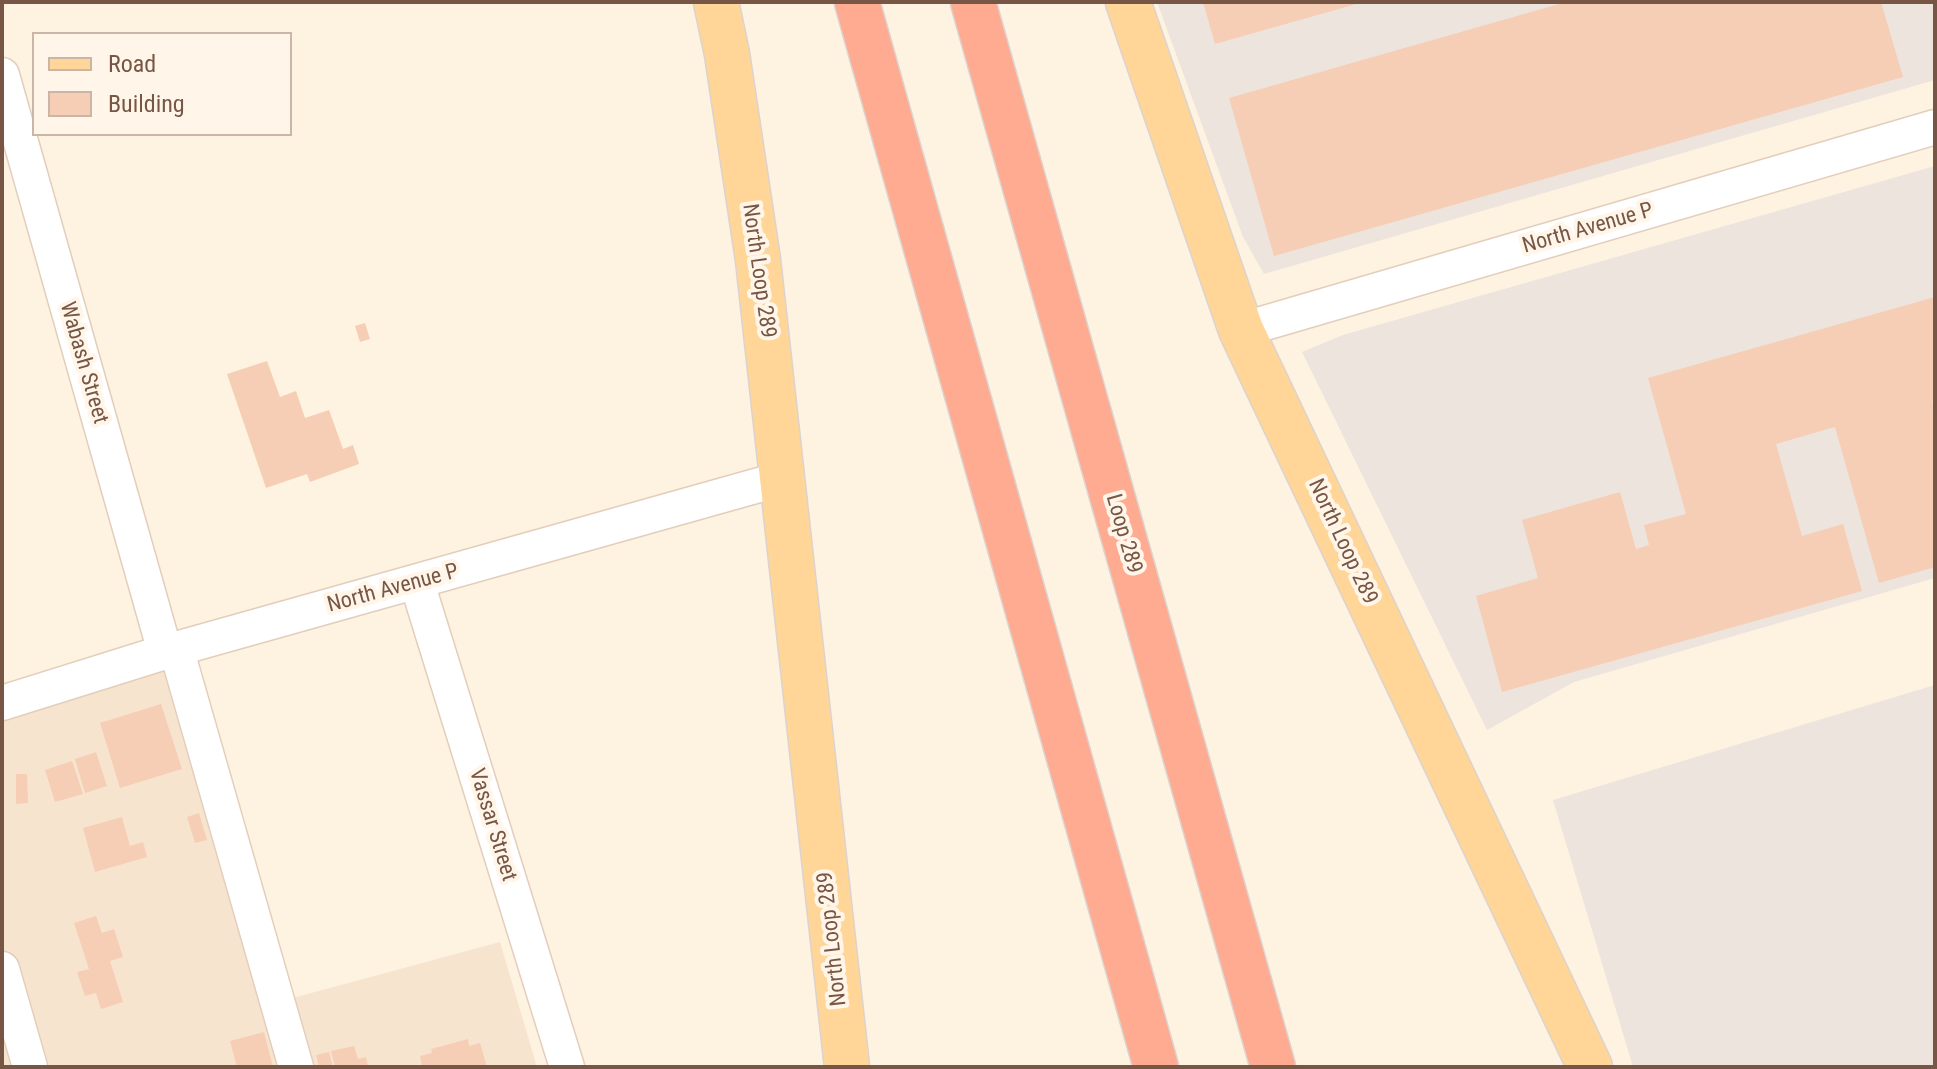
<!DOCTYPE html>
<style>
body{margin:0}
#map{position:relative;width:1937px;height:1069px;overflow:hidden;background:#fef2e1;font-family:"Roboto Condensed",sans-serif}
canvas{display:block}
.frame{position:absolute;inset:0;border:4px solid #785645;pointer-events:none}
.legend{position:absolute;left:32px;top:32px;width:260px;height:104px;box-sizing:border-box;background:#fff6e9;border:2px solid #c9b6a7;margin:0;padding:10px 14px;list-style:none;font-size:24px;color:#785645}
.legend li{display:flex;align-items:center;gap:16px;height:40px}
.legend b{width:40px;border:2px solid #c9b6a7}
</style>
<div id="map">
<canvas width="1937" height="1069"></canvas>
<div class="frame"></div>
<ul class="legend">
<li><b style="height:10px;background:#ffd697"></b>Road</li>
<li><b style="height:22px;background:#f6ceb6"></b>Building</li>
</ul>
</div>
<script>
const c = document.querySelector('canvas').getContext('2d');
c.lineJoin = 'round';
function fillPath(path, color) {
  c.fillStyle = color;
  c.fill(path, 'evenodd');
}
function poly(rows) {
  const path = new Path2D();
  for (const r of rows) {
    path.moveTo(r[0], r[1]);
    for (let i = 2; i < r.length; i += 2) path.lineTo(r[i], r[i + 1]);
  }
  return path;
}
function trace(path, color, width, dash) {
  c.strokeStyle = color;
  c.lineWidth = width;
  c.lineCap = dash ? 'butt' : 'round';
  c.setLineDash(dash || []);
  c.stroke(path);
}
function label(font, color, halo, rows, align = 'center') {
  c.font = font + ' "Roboto Condensed",sans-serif';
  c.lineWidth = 8;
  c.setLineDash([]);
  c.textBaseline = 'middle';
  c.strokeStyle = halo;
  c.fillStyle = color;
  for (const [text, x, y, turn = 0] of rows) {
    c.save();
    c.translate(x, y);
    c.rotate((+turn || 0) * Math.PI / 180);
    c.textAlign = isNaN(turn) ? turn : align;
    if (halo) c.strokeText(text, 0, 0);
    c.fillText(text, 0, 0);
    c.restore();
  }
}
fillPath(poly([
 [167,667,263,1006,500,942,537,1067,2,1067,2,717]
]), '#f7e4cf');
fillPath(poly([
 [1157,2,1935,2,1935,80,1264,274,1243,237],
 [1935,166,1935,578,1574,682,1487,730,1302,352,1343,335],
 [1935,685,1935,1067,1633,1067,1553,800]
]), '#ede4dd');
fillPath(poly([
 [1203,2,1359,2,1360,3,1215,44],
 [1566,2,1881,2,1903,77,1274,256,1229,98],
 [1935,297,1935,400,1932,401,1935,413,1935,567,1879,583,1835,427,1776,444,1802,536,1843,524,1862,591,1502,692,1476,596,1538,578,1522,520,1620,492,1636,549,1649,545,1644,525,1686,514,1648,378],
 [365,323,370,339,360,342,355,326],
 [267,361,280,397,296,391,305,418,329,410,343,449,353,445,359,464,310,482,307,474,266,488,227,374],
 [161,704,182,769,120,788,100,723],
 [96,752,107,786,85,793,75,759],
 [72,761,83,794,55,802,45,770],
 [16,774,27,774,28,803,16,804],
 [199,813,207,840,195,843,187,817],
 [122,817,130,846,143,842,147,857,95,872,83,828],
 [96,916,102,933,114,929,123,957,110,961,123,1002,101,1009,96,993,85,996,77,972,89,969,74,923],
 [264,1032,273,1067,237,1067,230,1041],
 [468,1039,469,1046,480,1043,487,1067,422,1067,420,1056,432,1053,431,1049],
 [354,1046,358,1059,366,1057,368,1067,335,1067,331,1051],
 [329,1052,333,1067,319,1067,316,1055]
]), '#f6ceb6');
const minor = poly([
 [2,75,165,652],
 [1241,330,1935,127],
 [417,583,567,1067],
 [176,648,296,1067],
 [2,703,165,652,784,478],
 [2,969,30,1067]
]);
const major = poly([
 [716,2,727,54,758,260,847,1067],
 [1128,2,1241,330,1590,1067]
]);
const highway = poly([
 [857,2,1156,1067],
 [973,2,1273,1067]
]);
trace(minor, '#e3cebc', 37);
trace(major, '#dcd3cf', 47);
trace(highway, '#dcd3cf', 47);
trace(minor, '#fff', 34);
trace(major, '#ffd697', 44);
trace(highway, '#feab92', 44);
label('22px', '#785645', '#fff6e9', [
 ["North Avenue P",1588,229,-16],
 ["North Loop 289",758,271,82],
 ["Wabash Street",83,363,74],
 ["Loop 289",1123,534,74],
 ["North Loop 289",1342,542,65],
 ["North Avenue P",393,589,-15],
 ["Vassar Street",492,825,73],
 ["North Loop 289",833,939,-96]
]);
</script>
